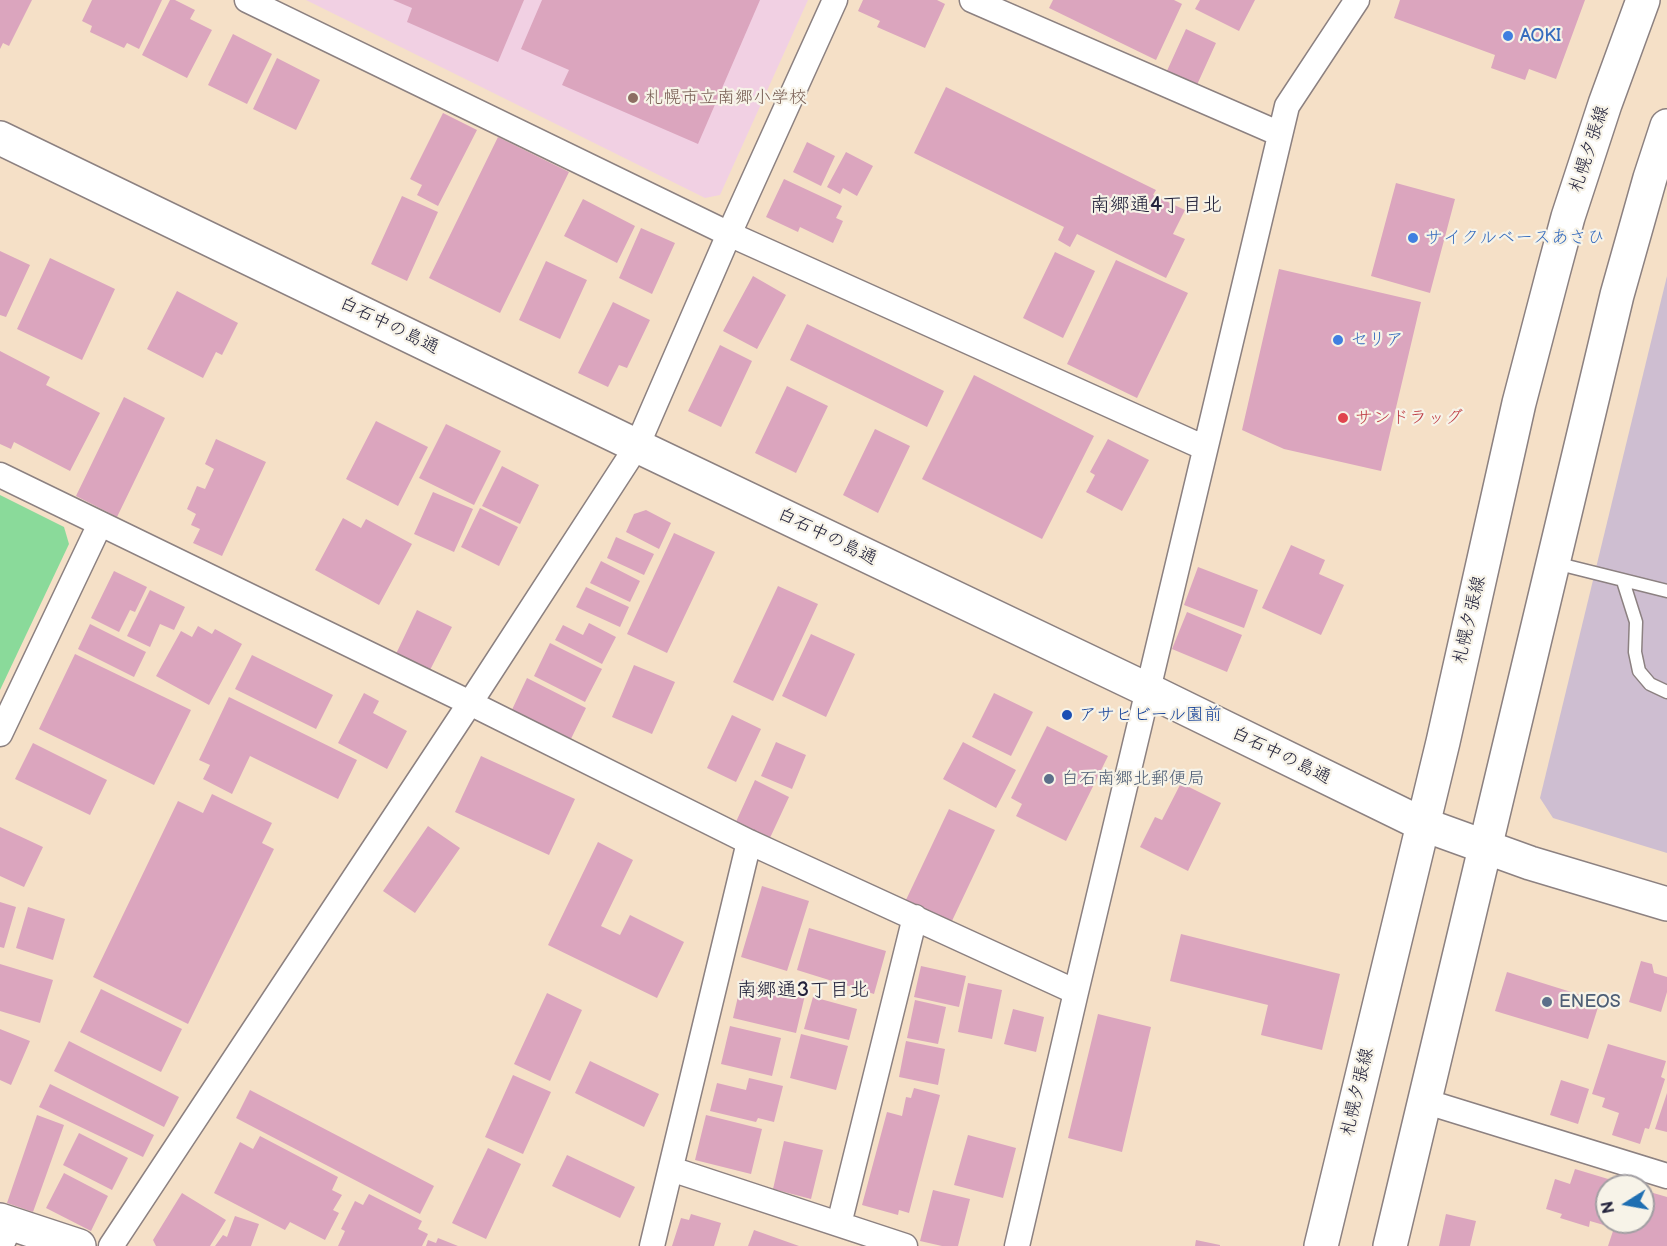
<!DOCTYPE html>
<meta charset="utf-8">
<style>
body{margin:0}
#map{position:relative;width:1667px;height:1246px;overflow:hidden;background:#f5e0c7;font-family:"Balsamiq Sans",sans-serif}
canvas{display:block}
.north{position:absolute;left:1595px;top:1174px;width:60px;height:60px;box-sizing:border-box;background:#f7f3e8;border:2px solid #a29fa3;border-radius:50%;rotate:259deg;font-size:16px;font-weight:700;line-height:24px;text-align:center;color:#22223b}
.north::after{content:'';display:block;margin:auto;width:21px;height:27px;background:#1f6fb2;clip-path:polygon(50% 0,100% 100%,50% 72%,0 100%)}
</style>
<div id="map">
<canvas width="1667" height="1246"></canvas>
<div class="north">N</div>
</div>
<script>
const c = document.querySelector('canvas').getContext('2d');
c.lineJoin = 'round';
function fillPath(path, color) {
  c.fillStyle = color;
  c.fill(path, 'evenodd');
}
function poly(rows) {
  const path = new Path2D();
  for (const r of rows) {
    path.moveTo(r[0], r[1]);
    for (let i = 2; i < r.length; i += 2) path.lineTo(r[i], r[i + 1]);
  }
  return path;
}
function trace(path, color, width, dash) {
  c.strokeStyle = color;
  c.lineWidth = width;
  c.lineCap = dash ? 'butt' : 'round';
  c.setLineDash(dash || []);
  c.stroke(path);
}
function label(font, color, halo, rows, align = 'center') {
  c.font = font + ' "Balsamiq Sans","Klee One",sans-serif';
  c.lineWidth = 4.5;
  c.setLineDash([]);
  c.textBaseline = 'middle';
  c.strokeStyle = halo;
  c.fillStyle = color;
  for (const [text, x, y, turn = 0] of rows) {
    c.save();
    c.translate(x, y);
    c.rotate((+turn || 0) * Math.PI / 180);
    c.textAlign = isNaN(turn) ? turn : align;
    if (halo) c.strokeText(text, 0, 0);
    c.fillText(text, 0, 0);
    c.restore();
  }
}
fillPath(poly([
 [306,0,808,0,720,195,705,198]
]), '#f1d0e3');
fillPath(poly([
 [1667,276,1667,853,1553,818,1540,798]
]), '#cebed1');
fillPath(poly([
 [0,495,64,527,69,544,0,690]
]), '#8ada9a');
fillPath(poly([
 [0,0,32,0,9,46,3,43,0,49],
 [92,0,162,0,139,49,127,43,124,48,90,32,92,26,82,21],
 [170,0,175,0,195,10,190,19,212,30,187,78,142,55],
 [393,0,524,0,498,62,407,22,412,8],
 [542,0,760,0,698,144,562,85,569,70,521,49],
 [863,0,937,0,945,4,925,48,877,27,880,21,858,11],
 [1053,0,1174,0,1182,4,1156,60,1049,8],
 [1200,0,1255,0,1239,31,1195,9],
 [1400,0,1585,0,1556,79,1529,69,1525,80,1491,68,1495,55,1394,18],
 [1186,29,1216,43,1196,87,1166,73],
 [233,34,272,54,247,104,208,85],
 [277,58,320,80,296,130,253,109],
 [946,87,1156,190,1153,195,1185,210,1173,234,1185,239,1166,278,1077,234,1070,247,1058,240,1064,227,914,153],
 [443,113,477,130,438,206,417,195,422,185,410,179],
 [498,137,569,172,500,313,429,278],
 [807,142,835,156,821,186,793,172],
 [846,152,873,166,857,196,843,188,840,194,827,187],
 [784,179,842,206,836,218,843,221,833,243,800,227,798,232,766,217],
 [1396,183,1455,199,1430,293,1371,276],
 [402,196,438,212,407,281,371,264],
 [583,199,635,226,617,263,564,236],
 [641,228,675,243,652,294,619,278],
 [0,251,30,265,6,317,0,315],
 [1055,252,1095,271,1063,338,1023,318],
 [50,258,115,289,82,360,17,329],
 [1116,260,1188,293,1137,398,1067,364],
 [546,261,587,280,560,339,519,320],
 [1279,269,1421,302,1381,471,1284,449,1242,430],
 [753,276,786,295,757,349,723,331],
 [177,291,238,323,222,355,216,352,203,378,147,349],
 [613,302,650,320,627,368,619,365,608,387,578,373],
 [807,324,944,391,927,427,790,360],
 [720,345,752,361,721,427,688,411],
 [0,351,50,377,46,385,100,413,70,471,14,442,11,449,0,444],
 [974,375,1094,436,1042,539,922,479],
 [787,386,828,406,796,473,755,453],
 [124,397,165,418,117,517,76,496],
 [376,421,428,447,398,506,346,479],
 [446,424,501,451,474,505,419,478],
 [875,429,910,446,878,513,843,495],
 [216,439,266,462,222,556,193,543,200,529,191,525,196,514,187,509,197,486,205,489,214,469,205,464],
 [1108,439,1149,460,1122,511,1086,492,1095,475,1090,472],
 [502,466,539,485,520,524,482,506],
 [433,492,473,509,454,552,414,534],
 [480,508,518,527,499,566,461,547],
 [646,510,671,523,659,549,626,532,634,514],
 [343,518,361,528,366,519,412,544,379,605,315,570],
 [674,533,715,552,667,653,627,634],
 [616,537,654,554,644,575,607,558],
 [1291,545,1325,560,1319,574,1344,585,1321,635,1262,608],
 [601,561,640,581,630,602,590,583],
 [1198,567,1258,590,1244,628,1184,605],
 [114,571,147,587,135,612,130,610,119,632,91,618],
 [778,586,818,604,773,701,733,682],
 [586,587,629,607,620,627,576,607],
 [150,590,185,607,174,630,160,624,150,647,127,636],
 [417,610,452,627,429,672,395,656],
 [1187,612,1242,635,1227,672,1172,649],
 [589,623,616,637,602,664,555,640,563,625,583,635],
 [90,624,146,652,134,677,78,649],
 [198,626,212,634,215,629,242,644,209,705,156,676,181,631,192,637],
 [811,634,855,654,826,717,782,696],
 [550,643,602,669,585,702,534,676],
 [75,654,191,710,154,785,39,729],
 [252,655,333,695,316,729,235,689],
 [634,665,675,682,652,734,612,717],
 [527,678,586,708,568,745,509,716],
 [364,693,379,701,373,713,407,731,387,769,338,743],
 [994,693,1033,712,1011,756,972,737],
 [229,697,357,760,338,799,250,756,232,794,203,779,210,765,199,760],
 [732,715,761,729,736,782,707,768],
 [1047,726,1108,756,1066,841,1016,816,1022,804,1011,798],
 [776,742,806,755,792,789,761,776],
 [963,742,1016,770,996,808,943,779],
 [33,743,107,780,90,815,15,779],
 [481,756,575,799,549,855,455,812],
 [755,780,789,797,769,840,735,824],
 [1181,783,1221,803,1188,871,1140,847,1155,817,1162,820],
 [212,794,272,823,262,843,274,849,188,1024,93,977,178,801,203,813],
 [949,809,995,830,951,923,905,902],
 [428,826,460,848,415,913,383,891],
 [0,827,43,847,24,887,0,876],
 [598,842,633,860,601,926,620,935,630,915,684,942,657,998,548,945],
 [762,886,809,901,787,971,741,957],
 [0,902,16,907,4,948,0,947],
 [28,907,65,919,53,960,16,948],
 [809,928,886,951,874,994,797,970],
 [1181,934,1340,974,1322,1050,1261,1035,1268,1005,1170,981],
 [1641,961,1652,964,1654,973,1667,977,1667,992,1661,1012,1629,1002],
 [0,964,53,980,40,1023,0,1011],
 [921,966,966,976,959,1007,914,997],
 [1507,972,1600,1001,1588,1039,1495,1011],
 [742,979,805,995,796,1033,733,1018],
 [968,983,1002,990,992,1039,958,1032],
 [101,989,182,1029,161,1072,80,1032],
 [547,993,582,1010,550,1081,514,1064],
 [813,997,857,1009,849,1040,804,1029],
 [915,1000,946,1007,938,1044,907,1038],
 [1013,1009,1044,1017,1036,1052,1004,1044],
 [1098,1014,1151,1027,1122,1152,1068,1138],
 [730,1026,781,1038,772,1076,721,1064],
 [0,1029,30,1041,11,1085,0,1080],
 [801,1034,848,1046,836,1090,790,1078],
 [69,1041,179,1097,164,1127,54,1071],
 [906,1041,945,1049,938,1085,899,1077],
 [1608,1044,1666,1061,1661,1077,1665,1079,1649,1129,1645,1128,1640,1144,1612,1135,1619,1113,1602,1107,1605,1098,1592,1094],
 [590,1061,659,1094,644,1127,575,1093],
 [513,1075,551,1092,523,1154,485,1137],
 [749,1078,783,1086,774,1122,758,1118,756,1122,710,1111,717,1083,746,1090],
 [1561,1080,1589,1089,1578,1124,1550,1115],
 [50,1084,154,1135,143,1157,39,1107],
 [914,1088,940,1095,909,1213,899,1210,898,1215,862,1205,887,1112,902,1116,906,1097,911,1098],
 [250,1090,434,1186,420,1214,236,1118],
 [1667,1093,1667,1132,1655,1129],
 [37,1115,64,1125,33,1212,7,1203],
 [706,1115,762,1129,751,1174,695,1160],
 [79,1133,128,1158,112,1190,63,1165],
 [968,1135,1016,1148,1003,1198,954,1185],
 [260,1136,338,1177,332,1190,342,1195,333,1210,339,1213,325,1240,290,1222,285,1230,214,1193,240,1142,253,1149],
 [784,1141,823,1150,811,1199,773,1189],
 [488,1148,521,1164,486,1239,452,1223],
 [567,1155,635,1187,620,1218,552,1186],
 [1575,1169,1628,1185,1607,1186,1607,1222,1643,1222,1643,1190,1667,1197,1667,1246,1608,1246,1614,1228,1590,1221,1589,1227,1560,1218,1562,1214,1546,1209,1555,1179,1570,1184],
 [64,1173,108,1196,91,1231,46,1208],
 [933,1190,970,1199,958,1246,942,1246,920,1241],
 [182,1193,226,1220,210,1246,156,1246,153,1240],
 [369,1194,422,1221,418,1229,428,1234,422,1246,338,1246,345,1231,341,1229,355,1201,363,1205],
 [691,1214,721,1223,714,1246,672,1246,681,1218,689,1220],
 [1446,1214,1476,1221,1470,1246,1439,1246],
 [235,1216,259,1224,251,1246,215,1246,223,1235,227,1237],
 [754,1230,799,1246,748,1246],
 [438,1238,458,1246,426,1246,428,1240,436,1243],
 [1196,1240,1220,1245,1220,1246,1195,1246]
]), '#dba5be');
const lane = poly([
 [1555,563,1667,591],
 [1623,581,1636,622,1635,652,1639,671,1650,684,1667,692]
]);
const street = poly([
 [247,0,729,234,1205,448],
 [972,0,1280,134],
 [0,475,470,703,749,842,1076,992],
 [0,734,100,524],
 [1424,1101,1667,1176],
 [671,1169,905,1246],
 [839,1224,915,917],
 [1,1246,12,1223],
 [111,1246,470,703,637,446,729,234,835,0],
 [652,1246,749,842],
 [1017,1246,1076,992,1287,106,1357,0]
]);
const secondary = poly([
 [0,138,637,446,1148,690,1422,824,1530,863,1667,904],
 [0,1220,79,1246]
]);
const primary = poly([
 [1321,1246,1443,742,1519,403,1553,273,1568,217,1605,104,1643,0],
 [1390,1246,1617,295,1650,178,1667,126]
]);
trace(lane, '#8c8181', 15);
trace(street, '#8c8181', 27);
trace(secondary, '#8c8181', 36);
trace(primary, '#8c8181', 36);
trace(lane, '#fff', 12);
trace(street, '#fff', 24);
trace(secondary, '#fff', 33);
trace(primary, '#fff', 33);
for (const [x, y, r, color] of [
 [1508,36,6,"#3f7fe0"],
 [633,98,6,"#8d6e63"],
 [1413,238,6,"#3f7fe0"],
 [1338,340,6,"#3f7fe0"],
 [1343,418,6,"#e0444e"],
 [1067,715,6,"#1a4fb4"],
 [1049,779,6,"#5c6f8a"],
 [1547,1002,6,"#5c6f8a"]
]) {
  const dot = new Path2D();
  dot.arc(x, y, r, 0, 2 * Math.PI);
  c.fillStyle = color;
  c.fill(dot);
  trace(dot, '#f7f3e8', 2);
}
label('18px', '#366cbe', '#f7f3e8', [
 ["AOKI",1520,36],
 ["サイクルベースあさひ",1425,238],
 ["セリア",1350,340]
], 'left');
label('18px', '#785e54', '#f7f3e8', [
 ["札幌市立南郷小学校",645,98]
], 'left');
label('18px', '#22223b', '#f7f3e8', [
 ["札幌夕張線",1590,149,-72],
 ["白石中の島通",389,326,26],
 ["白石中の島通",827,537,26],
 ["札幌夕張線",1470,620,-77],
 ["白石中の島通",1281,756,26],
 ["札幌夕張線",1358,1092,-77]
]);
label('18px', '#be3a42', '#f7f3e8', [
 ["サンドラッグ",1355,418]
], 'left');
label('18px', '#164399', '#f7f3e8', [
 ["アサヒビール園前",1079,715]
], 'left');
label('18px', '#4e5e75', '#f7f3e8', [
 ["白石南郷北郵便局",1061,779],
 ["ENEOS",1559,1002]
], 'left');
label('20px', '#22223b', '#f7f3e8', [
 ["南郷通4丁目北",1156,206],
 ["南郷通3丁目北",803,991]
]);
</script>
